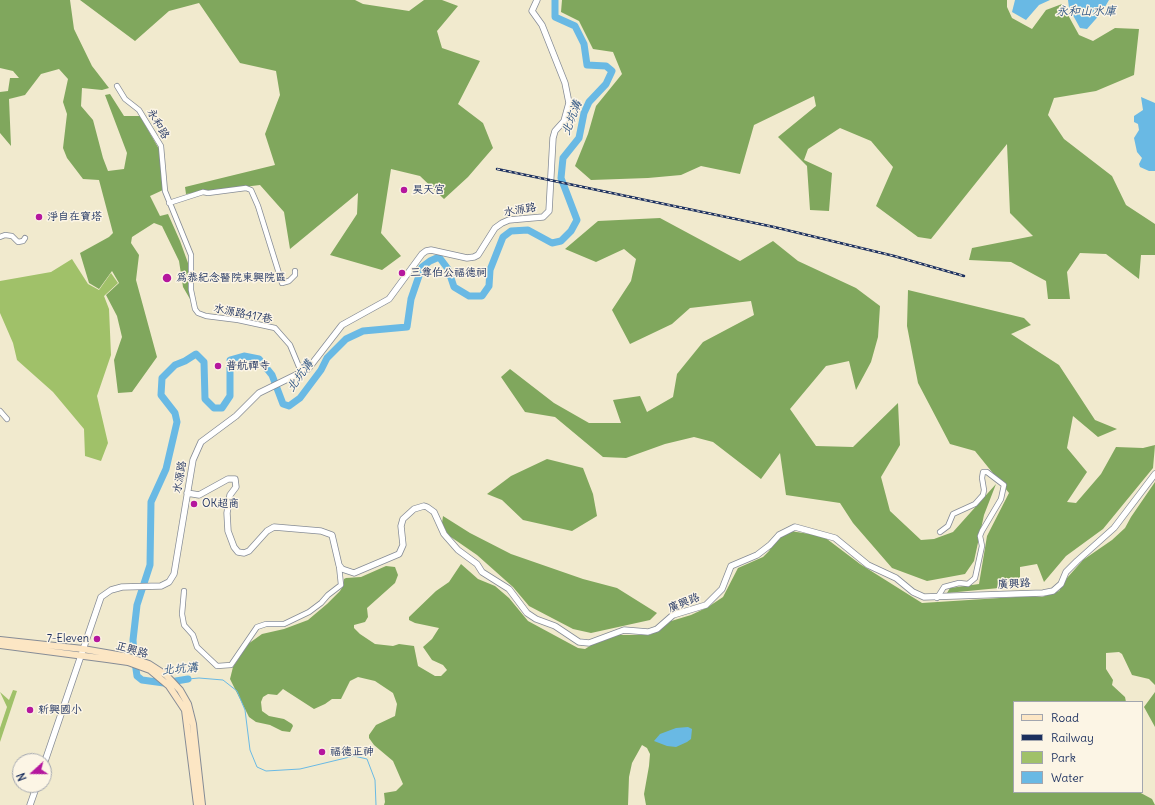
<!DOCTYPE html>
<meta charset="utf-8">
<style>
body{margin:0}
#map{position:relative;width:1155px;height:805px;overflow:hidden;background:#f1eace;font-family:Delius,sans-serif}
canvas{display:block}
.legend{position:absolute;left:1013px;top:701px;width:130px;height:92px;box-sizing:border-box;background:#fcf5e5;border:1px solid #a2a6af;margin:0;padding:5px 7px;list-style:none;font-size:12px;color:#1b2f5e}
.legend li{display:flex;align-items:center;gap:8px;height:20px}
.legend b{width:20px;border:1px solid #a2a6af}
.north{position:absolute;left:12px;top:753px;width:40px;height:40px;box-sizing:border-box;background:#fcf5e5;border:1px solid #a2a6af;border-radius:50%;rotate:249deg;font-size:11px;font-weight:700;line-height:16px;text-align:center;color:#1b2f5e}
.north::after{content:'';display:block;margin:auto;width:14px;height:18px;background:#b5179e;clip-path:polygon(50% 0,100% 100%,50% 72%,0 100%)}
</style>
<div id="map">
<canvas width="1155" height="805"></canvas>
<ul class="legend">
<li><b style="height:5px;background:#fce6c4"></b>Road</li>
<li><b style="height:5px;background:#1b2f5e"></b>Railway</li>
<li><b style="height:11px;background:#a0c169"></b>Park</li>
<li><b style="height:11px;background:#69b9e4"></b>Water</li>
</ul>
<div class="north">N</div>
</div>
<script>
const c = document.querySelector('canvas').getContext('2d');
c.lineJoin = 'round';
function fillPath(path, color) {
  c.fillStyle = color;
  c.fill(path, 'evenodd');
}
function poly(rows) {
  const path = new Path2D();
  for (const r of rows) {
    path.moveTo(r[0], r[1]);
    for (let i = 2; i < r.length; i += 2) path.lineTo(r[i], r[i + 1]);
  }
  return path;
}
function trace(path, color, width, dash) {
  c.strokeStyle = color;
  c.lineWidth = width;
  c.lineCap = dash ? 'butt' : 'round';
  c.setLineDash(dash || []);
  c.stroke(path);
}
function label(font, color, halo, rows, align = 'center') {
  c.font = font + ' Delius,"LXGW WenKai TC",sans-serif';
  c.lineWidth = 3;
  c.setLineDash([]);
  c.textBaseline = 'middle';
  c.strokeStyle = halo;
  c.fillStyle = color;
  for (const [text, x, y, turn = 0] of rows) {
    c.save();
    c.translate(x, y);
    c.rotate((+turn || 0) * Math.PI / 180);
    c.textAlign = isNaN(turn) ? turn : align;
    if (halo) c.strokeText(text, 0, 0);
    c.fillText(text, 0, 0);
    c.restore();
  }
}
fillPath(poly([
 [72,259,88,284,99,290,111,273,118,283,104,296,109,309,111,355,97,396,108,443,101,461,85,456,84,429,53,392,17,360,13,343,0,313,0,281,51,272],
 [13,690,17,691,0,742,0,728,7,707,0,692,9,700]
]), '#a0c169');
fillPath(poly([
 [0,0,70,0,74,29,92,66,109,88,102,90,82,88,81,106,93,120,103,158,108,171,124,169,127,153,105,95,110,94,124,116,140,116,159,149,163,190,150,196,160,216,168,214,180,241,188,263,190,299,183,287,179,261,162,226,154,223,132,237,131,243,139,255,136,280,157,357,132,392,118,393,114,360,122,337,117,316,106,295,119,283,112,271,99,289,89,283,80,253,109,237,113,233,99,180,83,179,67,158,63,148,67,114,63,102,68,79,59,69,41,74,25,95,9,99,11,146,0,133,0,92,8,91,10,78,19,78,13,71,0,68],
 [80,0,355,0,363,4,409,11,424,0,442,0,458,6,437,31,442,48,480,61,458,104,483,123,493,148,468,177,444,199,420,176,391,169,381,233,401,256,382,270,330,255,357,214,358,193,290,249,284,212,260,185,186,194,185,187,275,165,265,134,280,95,276,71,240,63,199,3,169,11,135,41],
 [562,0,1007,0,1007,7,1012,18,1032,29,1046,10,1062,4,1079,35,1093,41,1115,28,1139,29,1134,75,1096,91,1054,98,1048,115,1064,139,1112,176,1126,205,1155,224,1155,255,1141,255,1139,279,1106,254,1080,253,1067,272,1070,299,1048,299,1046,281,1011,262,969,260,972,248,1033,236,1010,213,1007,144,931,239,918,237,876,206,893,167,871,141,840,128,808,149,804,160,832,173,829,211,810,210,807,166,778,137,816,106,814,96,754,125,740,174,701,166,681,175,648,178,591,180,575,166,588,134,596,106,622,74,613,52,593,49,579,21,561,12],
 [660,218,740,261,773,241,798,261,856,288,880,306,878,337,871,362,856,390,849,361,826,366,790,409,816,446,853,447,898,403,900,445,881,477,890,511,921,540,934,539,953,532,996,484,984,515,974,561,965,574,927,581,892,568,853,523,840,503,786,495,780,453,761,479,713,442,694,437,665,444,626,458,603,457,555,417,525,412,501,377,510,369,554,403,589,423,621,423,613,400,640,396,647,412,673,397,677,374,703,342,754,315,751,301,690,308,672,324,630,344,612,310,631,281,636,259,624,249,596,262,565,249,598,221],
 [908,290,1024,318,1031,325,1011,334,1059,365,1095,420,1117,429,1098,437,1073,416,1067,448,1087,472,1067,502,1076,503,1101,474,1116,447,1143,448,1155,445,1153,468,1103,529,1066,556,1044,582,1037,564,1020,567,1020,586,947,593,950,588,979,584,987,536,1009,493,975,451,950,444,918,383,907,326],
 [547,459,583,468,593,494,597,516,572,531,523,520,502,500,487,494,511,476],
 [1155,482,1155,685,1149,679,1132,675,1122,654,1119,652,1106,653,1106,669,1113,680,1112,685,1125,697,1126,702,1014,702,1014,792,1139,792,1152,799,1155,805,646,805,644,794,649,766,650,754,647,748,642,745,632,763,629,777,628,805,384,805,385,802,384,793,396,791,403,784,393,761,374,745,369,738,369,735,376,725,395,716,397,704,393,693,375,681,358,677,350,681,341,699,332,699,325,704,314,709,283,689,277,695,268,694,263,697,261,702,262,711,269,716,284,719,292,724,293,726,290,732,282,731,270,725,256,722,249,717,230,679,233,667,248,644,262,634,284,629,308,620,327,604,340,591,343,586,344,579,346,578,361,577,386,566,395,567,398,575,395,583,367,608,368,617,365,622,354,625,354,628,360,634,375,644,393,646,399,644,414,646,418,666,435,676,441,676,447,670,443,665,432,660,423,647,432,639,439,628,415,623,409,620,409,617,436,591,449,582,461,564,478,579,495,586,509,598,528,621,578,648,585,649,601,639,617,635,650,635,668,622,691,615,708,607,723,597,738,568,763,557,769,551,781,533,790,531,823,536,860,564,922,603,1031,596,1042,597,1059,591,1067,578,1083,560,1112,540,1125,528,1131,517],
 [443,516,470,533,511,554,583,579,617,588,657,613,650,620,591,633,573,629,529,606,513,587,477,555,448,535,442,523],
 [1155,692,1155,727,1144,707]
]), '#80a75d');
fillPath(poly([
 [1015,0,1050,0,1039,5,1026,20,1012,12],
 [1068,0,1109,0,1102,12,1087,29,1080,28,1069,8],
 [1141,97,1155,103,1155,171,1149,171,1140,167,1139,164,1142,158,1137,152,1134,138,1139,130,1138,124,1134,122,1134,116,1143,110],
 [688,727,692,729,691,739,687,742,676,747,667,746,654,741,660,734,676,728]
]), '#69b9e4');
trace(poly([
 [188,679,199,678,223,680,237,691,245,710,250,750,257,767,266,771,300,769,354,756,367,759,375,780,376,805]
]), '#69b9e4', 1);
trace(poly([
 [188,679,164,683,142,680,137,676,134,655,133,640,137,605,150,565,151,502,166,469,177,422,175,413,161,395,162,378,175,365,185,361,196,354,204,362,205,399,214,408,222,408,230,396,230,360,244,356,259,359,272,375,283,404,289,406,300,398,321,370,327,358,346,339,363,331,407,327,411,299,422,267,430,261,439,257,448,269,454,287,469,296,482,296,489,286,490,270,503,237,511,231,528,230,552,243,561,241,571,231,577,220,561,178,563,158,579,138,584,113,589,102,606,84,612,71,606,66,587,65,584,44,575,26,555,17,555,0]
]), '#69b9e4', 7);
const minor = poly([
 [117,86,125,99,139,110,161,146,165,191,191,255,191,290,195,309,198,313,206,316,238,320,275,328,290,345,302,374],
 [169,203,203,192,208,193,246,188,251,190,258,206,282,283,289,281,295,275,295,271],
 [0,237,5,235,12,236,18,242,23,241,25,238],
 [0,411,7,419],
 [184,591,182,614,184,625,193,635,197,647,217,666,231,665,257,627,266,624,284,624,309,612,321,603,328,595,341,585,339,566],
 [937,598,944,587,959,583,968,584,975,578,982,546,980,536,982,531,1001,499,1004,485,987,472,983,472,982,478,984,490,983,495,975,504,953,514,948,526,940,532]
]);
const tertiary = poly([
 [187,493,199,495,228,479,235,479,236,487,230,495,227,513,228,531,234,547,238,552,244,553,249,551,267,531,274,527,321,531,332,535,339,565,342,569,354,573,399,554,403,545,401,526,403,519,414,509,424,506,427,507,434,512,444,534,458,550,477,564,482,572,509,589,527,613,536,619,555,626,579,642,589,643,624,630,648,632,657,629,673,615,706,605,722,589,731,566,757,555,770,545,779,535,795,527,835,538,868,565,896,578,913,592,924,597,1043,593,1053,591,1061,584,1066,572,1077,561,1114,528,1155,474],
 [44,764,101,597,111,590,122,587,161,586,169,582,174,574,193,460,201,442,236,416,259,393,308,369,342,325,389,299,422,254,426,251,431,250,467,258,474,257,478,255,495,228,502,223,509,220,543,217,549,211,553,138,555,131,564,121,569,103,565,83,542,25,532,11,537,0],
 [30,805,37,785]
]);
const secondary = poly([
 [0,640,83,649,129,657,149,664,166,675,180,690,188,704,193,724,202,805],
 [0,645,107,659,128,662,150,670,169,686,185,710,197,805]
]);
trace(minor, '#868c96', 6);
trace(tertiary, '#868c96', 7);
trace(secondary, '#868c96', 8);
trace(minor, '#fff', 4.5);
trace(tertiary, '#fff', 5.5);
trace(secondary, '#fce6c4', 6);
const rail = poly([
 [497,169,774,227,894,256,964,276]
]);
trace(rail, '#1b2f5e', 2.5);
trace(rail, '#fcf5e5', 1, [3]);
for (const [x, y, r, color] of [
 [404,190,4,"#b5179e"],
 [39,217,4,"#b5179e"],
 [402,273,4,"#b5179e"],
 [167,278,5,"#b5179e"],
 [218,366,4,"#b5179e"],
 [194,504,4,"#b5179e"],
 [97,639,4,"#b5179e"],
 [30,710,4,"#b5179e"],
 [322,752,4,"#b5179e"]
]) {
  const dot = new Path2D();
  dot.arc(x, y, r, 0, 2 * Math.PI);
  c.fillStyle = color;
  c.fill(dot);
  trace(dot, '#fcf5e5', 1.5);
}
label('11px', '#1b2f5e', '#fcf5e5', [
 ["永和路",158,124,60],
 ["水源路",520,210,-10],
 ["水源路417巷",243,314,11],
 ["水源路",180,477,-80],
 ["廣興路",1014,584,-3],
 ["廣興路",684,603,-22],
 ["正興路",132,650,16]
]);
label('11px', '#1b2f5e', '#fcf5e5', [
 ["昊天宮",412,190],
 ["淨自在寶塔",47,217],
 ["三尊伯公福德祠",410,273],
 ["為恭紀念醫院東興院區",176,278],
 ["普航禪寺",226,366],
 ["OK超商",202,504],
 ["7-Eleven",89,639,"right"],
 ["新興國小",38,710],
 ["福德正神",330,752]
], 'left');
label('italic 12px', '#325886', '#fcf5e5', [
 ["永和山水庫",1086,12],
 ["北坑溝",572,118,-69],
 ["北坑溝",300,376,-54],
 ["北坑溝",180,669,-5]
]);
</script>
